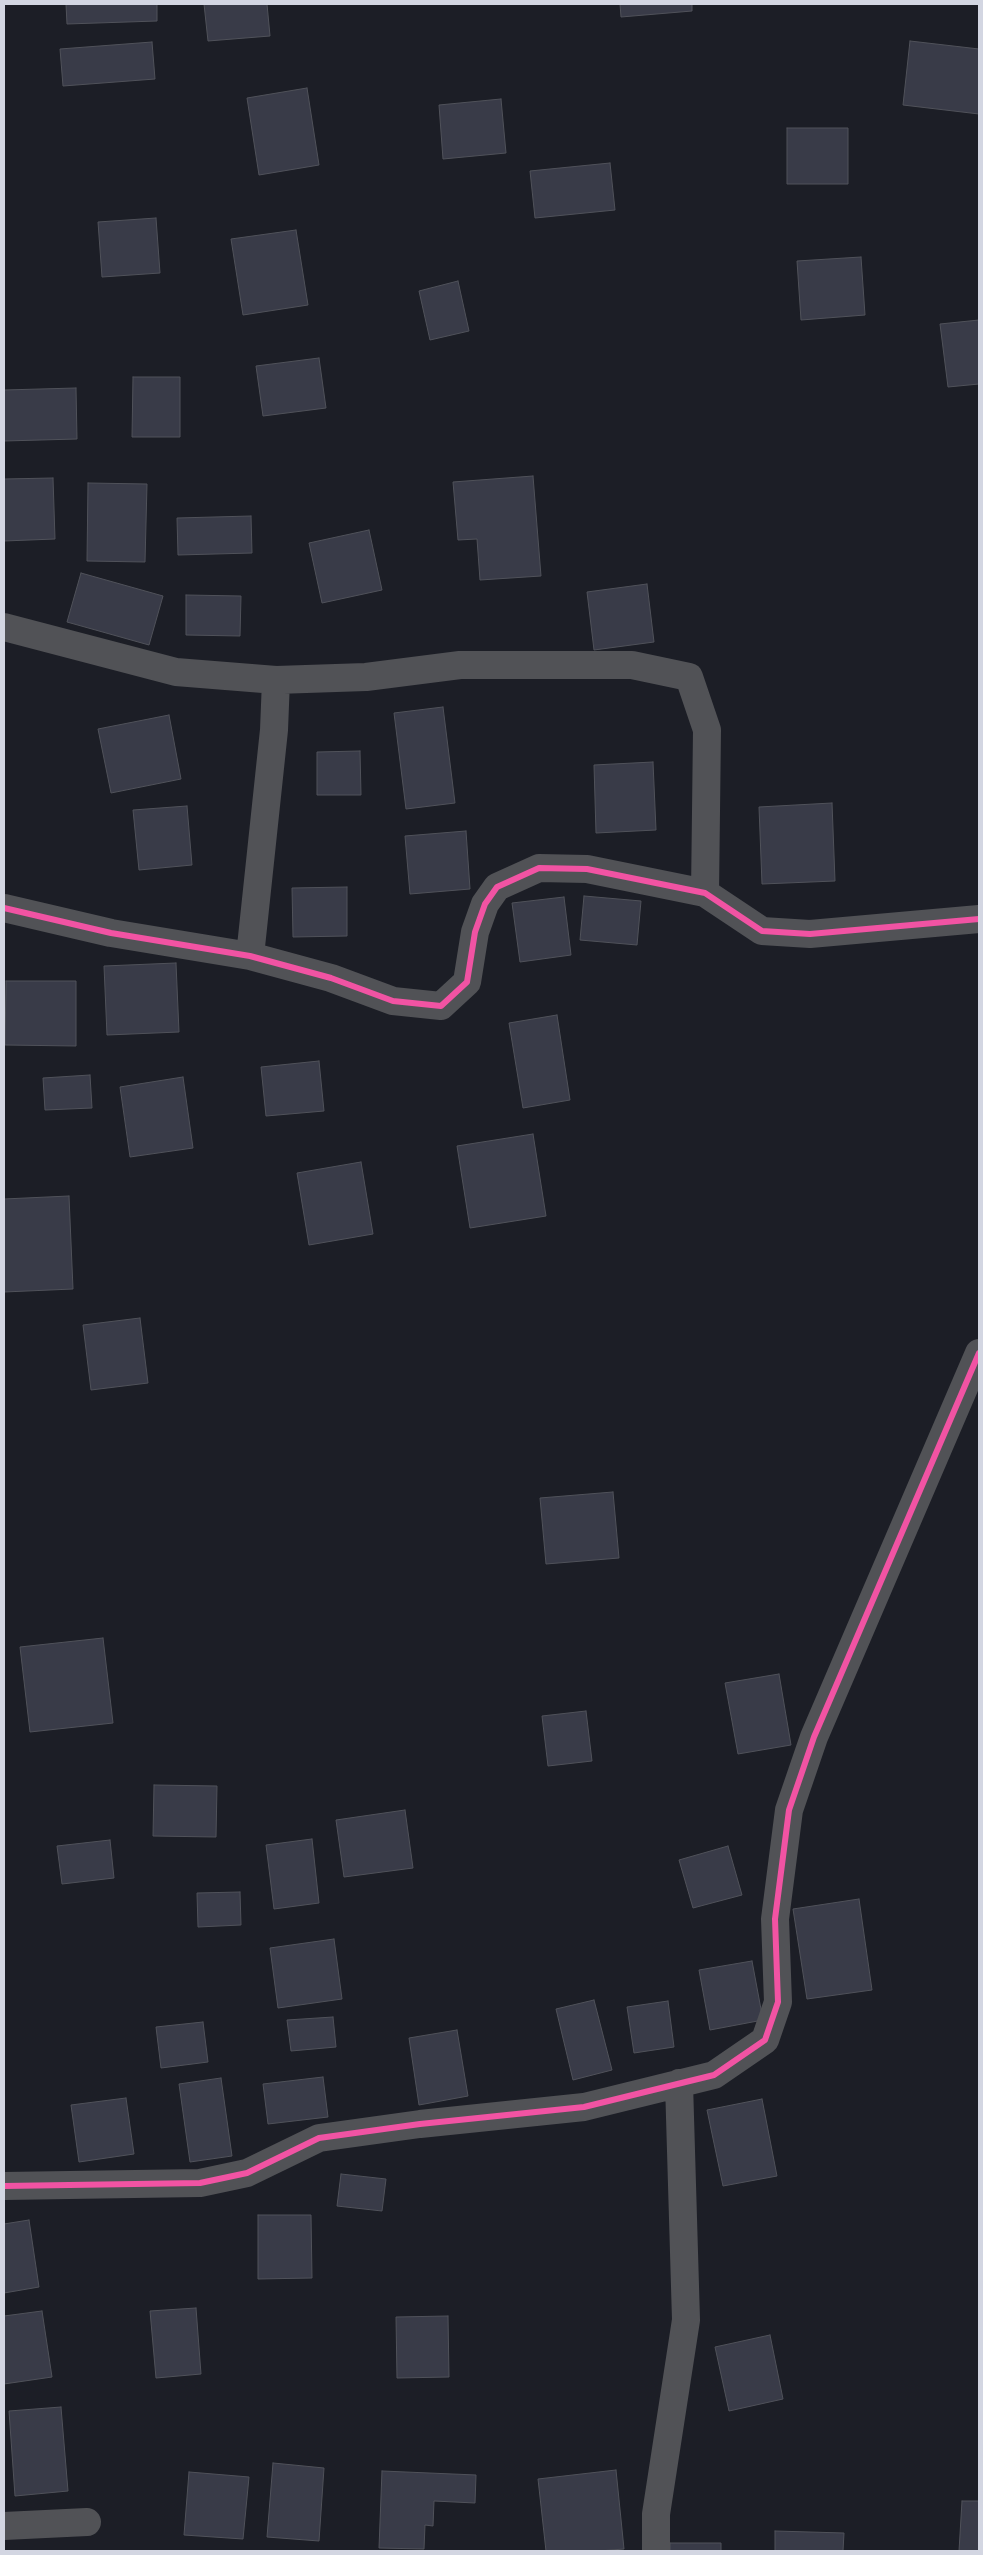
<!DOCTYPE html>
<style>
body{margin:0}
#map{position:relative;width:983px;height:2555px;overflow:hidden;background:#1c1e26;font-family:"Exo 2",sans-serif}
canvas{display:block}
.frame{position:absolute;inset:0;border:5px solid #d3d6e2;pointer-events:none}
</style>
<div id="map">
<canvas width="983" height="2555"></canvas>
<div class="frame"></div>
</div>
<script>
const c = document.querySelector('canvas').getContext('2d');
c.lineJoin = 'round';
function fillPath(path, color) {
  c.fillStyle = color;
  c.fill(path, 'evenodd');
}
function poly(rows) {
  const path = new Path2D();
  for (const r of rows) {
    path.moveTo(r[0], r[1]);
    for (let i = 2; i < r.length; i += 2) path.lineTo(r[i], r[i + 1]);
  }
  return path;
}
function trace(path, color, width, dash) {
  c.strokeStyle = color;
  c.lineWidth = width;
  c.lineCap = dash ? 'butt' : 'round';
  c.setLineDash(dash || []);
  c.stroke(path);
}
const building = poly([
 [66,4,157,4,157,21,67,24,66,4],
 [204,4,267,4,270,36,208,41,204,4],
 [620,4,692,4,692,11,621,17,620,4],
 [910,41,979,49,979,114,903,105,910,41],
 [152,42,155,79,63,86,60,49,152,42],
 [307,88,319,165,259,175,247,98,307,88],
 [501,99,506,153,443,159,439,105,501,99],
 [787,128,848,128,848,184,787,184,787,128],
 [610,163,615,210,535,218,530,171,610,163],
 [156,218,160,273,102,277,98,222,156,218],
 [296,230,308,305,243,315,231,239,296,230],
 [861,257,865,315,801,320,797,261,861,257],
 [458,281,469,331,430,340,419,291,458,281],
 [979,320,979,384,948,387,940,324,979,320],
 [319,358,326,408,263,416,256,366,319,358],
 [133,377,180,377,180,437,132,437,133,377],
 [76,388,77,439,4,441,4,390,76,388],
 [533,476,541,576,480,580,477,539,458,540,453,482,533,476],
 [53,478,55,539,4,541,4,479,53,478],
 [88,483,147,484,145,562,87,561,88,483],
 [251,516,252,553,178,555,177,518,251,516],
 [369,530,382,590,322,603,309,543,369,530],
 [81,573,163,596,149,645,67,622,81,573],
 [647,584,654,642,594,650,587,592,647,584],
 [186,595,241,596,240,636,186,635,186,595],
 [443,707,455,803,406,809,394,713,443,707],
 [169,715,181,779,111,793,98,729,169,715],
 [360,751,361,795,317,795,317,752,360,751],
 [653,762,656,830,596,833,594,765,653,762],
 [832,803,835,881,762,884,759,807,832,803],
 [187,806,192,865,139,870,133,810,187,806],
 [466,831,470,889,410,894,405,836,466,831],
 [347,887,347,936,293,937,292,888,347,887],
 [584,896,641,901,637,945,580,940,584,896],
 [564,897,571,955,520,962,512,903,564,897],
 [176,963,179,1032,107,1035,104,966,176,963],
 [6,981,76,981,76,1046,5,1045,6,981],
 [557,1015,570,1100,523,1108,509,1023,557,1015],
 [319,1061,324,1111,266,1116,261,1067,319,1061],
 [90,1075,92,1108,45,1110,43,1078,90,1075],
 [183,1077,193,1148,130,1157,120,1087,183,1077],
 [533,1134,546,1216,470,1228,457,1146,533,1134],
 [361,1162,373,1234,309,1245,297,1173,361,1162],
 [69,1196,73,1289,4,1292,4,1199,69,1196],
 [140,1318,148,1383,91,1390,83,1325,140,1318],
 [613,1492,619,1558,546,1564,540,1498,613,1492],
 [103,1638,113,1723,30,1732,20,1647,103,1638],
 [779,1674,791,1745,738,1754,725,1683,779,1674],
 [586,1711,592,1761,548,1766,542,1716,586,1711],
 [154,1785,217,1786,216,1837,153,1836,154,1785],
 [405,1810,413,1868,344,1877,336,1820,405,1810],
 [312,1839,319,1903,274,1909,266,1845,312,1839],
 [110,1840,114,1878,62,1884,57,1846,110,1840],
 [728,1846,742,1895,693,1908,679,1860,728,1846],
 [240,1892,241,1925,198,1927,197,1893,240,1892],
 [859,1899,872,1990,807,1999,793,1909,859,1899],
 [334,1939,342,1999,278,2008,270,1948,334,1939],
 [752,1961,763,2020,710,2030,699,1970,752,1961],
 [594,2000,612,2070,573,2080,556,2009,594,2000],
 [668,2001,674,2047,634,2053,627,2007,668,2001],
 [333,2017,336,2047,291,2051,287,2020,333,2017],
 [203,2022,208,2062,161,2068,156,2027,203,2022],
 [457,2030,468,2096,419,2105,409,2038,457,2030],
 [323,2077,328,2117,268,2124,263,2084,323,2077],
 [221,2078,232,2156,190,2162,179,2084,221,2078],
 [126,2098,134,2154,79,2162,71,2105,126,2098],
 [762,2099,777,2176,723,2186,707,2110,762,2099],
 [341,2174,386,2179,382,2211,337,2206,341,2174],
 [258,2215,311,2215,312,2278,258,2279,258,2215],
 [29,2220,39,2287,4,2293,4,2224,29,2220],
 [196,2308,201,2374,156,2378,150,2311,196,2308],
 [42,2311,52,2377,4,2384,4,2316,42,2311],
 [448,2316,449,2377,397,2378,396,2317,448,2316],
 [770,2335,783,2399,729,2411,715,2347,770,2335],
 [61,2407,68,2491,15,2496,9,2411,61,2407],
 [273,2463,324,2468,319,2541,267,2537,273,2463],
 [616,2470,624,2549,599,2551,546,2551,538,2479,616,2470],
 [382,2471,476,2475,475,2503,434,2501,433,2526,425,2525,424,2549,379,2548,382,2471],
 [189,2472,249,2477,243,2539,184,2535,189,2472],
 [962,2501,979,2501,979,2551,959,2551,962,2501],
 [775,2531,844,2533,843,2551,775,2551,775,2531],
 [670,2543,721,2543,721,2551,670,2551,670,2543]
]);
fillPath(building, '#393b48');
trace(building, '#50525a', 1);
trace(poly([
 [4,627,176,672,276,680,274,730,250,956],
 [276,680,366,677,460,665,632,665,689,677,707,730,705,893],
 [4,908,111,933,250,956,331,978,393,1001,441,1006,467,982,475,932,485,904,497,887,539,868,587,869,705,893,762,931,810,934,979,919],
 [4,2186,200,2183,247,2173,319,2138,420,2124,584,2107,714,2075,765,2040,778,2002,775,1919,789,1810,814,1737,979,1353],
 [4,2526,87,2522],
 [656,2551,656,2514,686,2320,679,2083]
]), '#515256', 28);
trace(poly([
 [4,908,111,933,250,956,331,978,393,1001,441,1006,467,982,475,932,485,904,497,887,539,868,587,869,705,893,762,931,810,934,979,919],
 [4,2186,200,2183,247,2173,319,2138,420,2124,584,2107,714,2075,765,2040,778,2002,775,1919,789,1810,814,1737,979,1353]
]), '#f153a3', 6);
</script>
